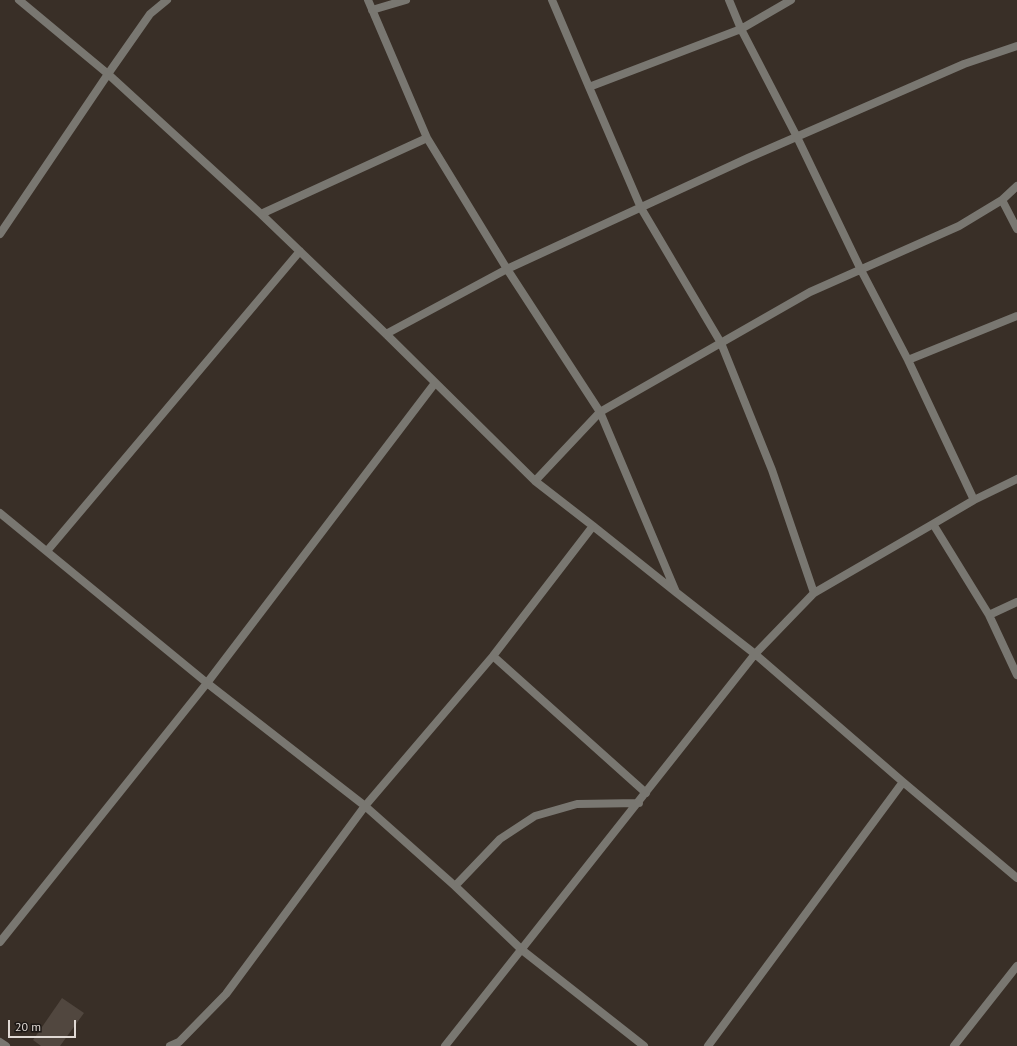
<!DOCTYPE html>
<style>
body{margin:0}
#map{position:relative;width:1017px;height:1046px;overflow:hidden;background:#392f27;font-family:"PT Sans",sans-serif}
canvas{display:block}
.scale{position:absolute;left:8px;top:1020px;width:68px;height:18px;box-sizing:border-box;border:2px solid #e0d9d4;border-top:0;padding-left:5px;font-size:12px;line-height:14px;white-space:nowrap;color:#e0d9d4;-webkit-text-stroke:3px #1d1815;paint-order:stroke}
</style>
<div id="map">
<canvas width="1017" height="1046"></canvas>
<div class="scale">20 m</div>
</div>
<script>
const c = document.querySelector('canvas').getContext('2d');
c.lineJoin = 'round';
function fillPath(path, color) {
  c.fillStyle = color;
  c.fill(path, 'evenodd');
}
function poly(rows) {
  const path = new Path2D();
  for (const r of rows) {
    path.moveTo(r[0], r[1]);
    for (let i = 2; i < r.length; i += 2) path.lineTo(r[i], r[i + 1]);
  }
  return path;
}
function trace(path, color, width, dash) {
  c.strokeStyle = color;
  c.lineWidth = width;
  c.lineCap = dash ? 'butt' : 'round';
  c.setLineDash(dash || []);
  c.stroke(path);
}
fillPath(poly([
 [62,998,84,1013,60,1046,41,1046,33,1040]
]), '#51473f');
trace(poly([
 [19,0,108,74,261,214,386,334,535,481,593,526,677,593,755,654,903,782,1017,878],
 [368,0,427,138,507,269,600,412,676,592],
 [552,0,589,87,641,208,721,343,772,470,814,593],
 [729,0,741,29,797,137,861,270,908,360,974,500],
 [372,10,406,0],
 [589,87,741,29,791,0],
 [1002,200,1017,229],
 [261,214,427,138],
 [0,234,108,74,150,14,167,0],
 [386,334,507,269,748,158,964,64,1017,46],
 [908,360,1017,316],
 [535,481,600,412,810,292,959,226,1002,200,1017,186],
 [0,513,207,683,365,806,455,886,522,950,644,1046],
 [933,524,989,615,1017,675],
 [47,551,300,251],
 [989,615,1017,602],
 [493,656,646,793],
 [455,886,500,839,535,816,577,804,639,803],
 [0,942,207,683,435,383],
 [0,1042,6,1046],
 [170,1046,179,1042,226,994,365,806,493,656,593,526],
 [445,1046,755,654,814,593,933,524,974,500,1017,479],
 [708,1046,903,782],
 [954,1046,1017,966]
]), '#797771', 8);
</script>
